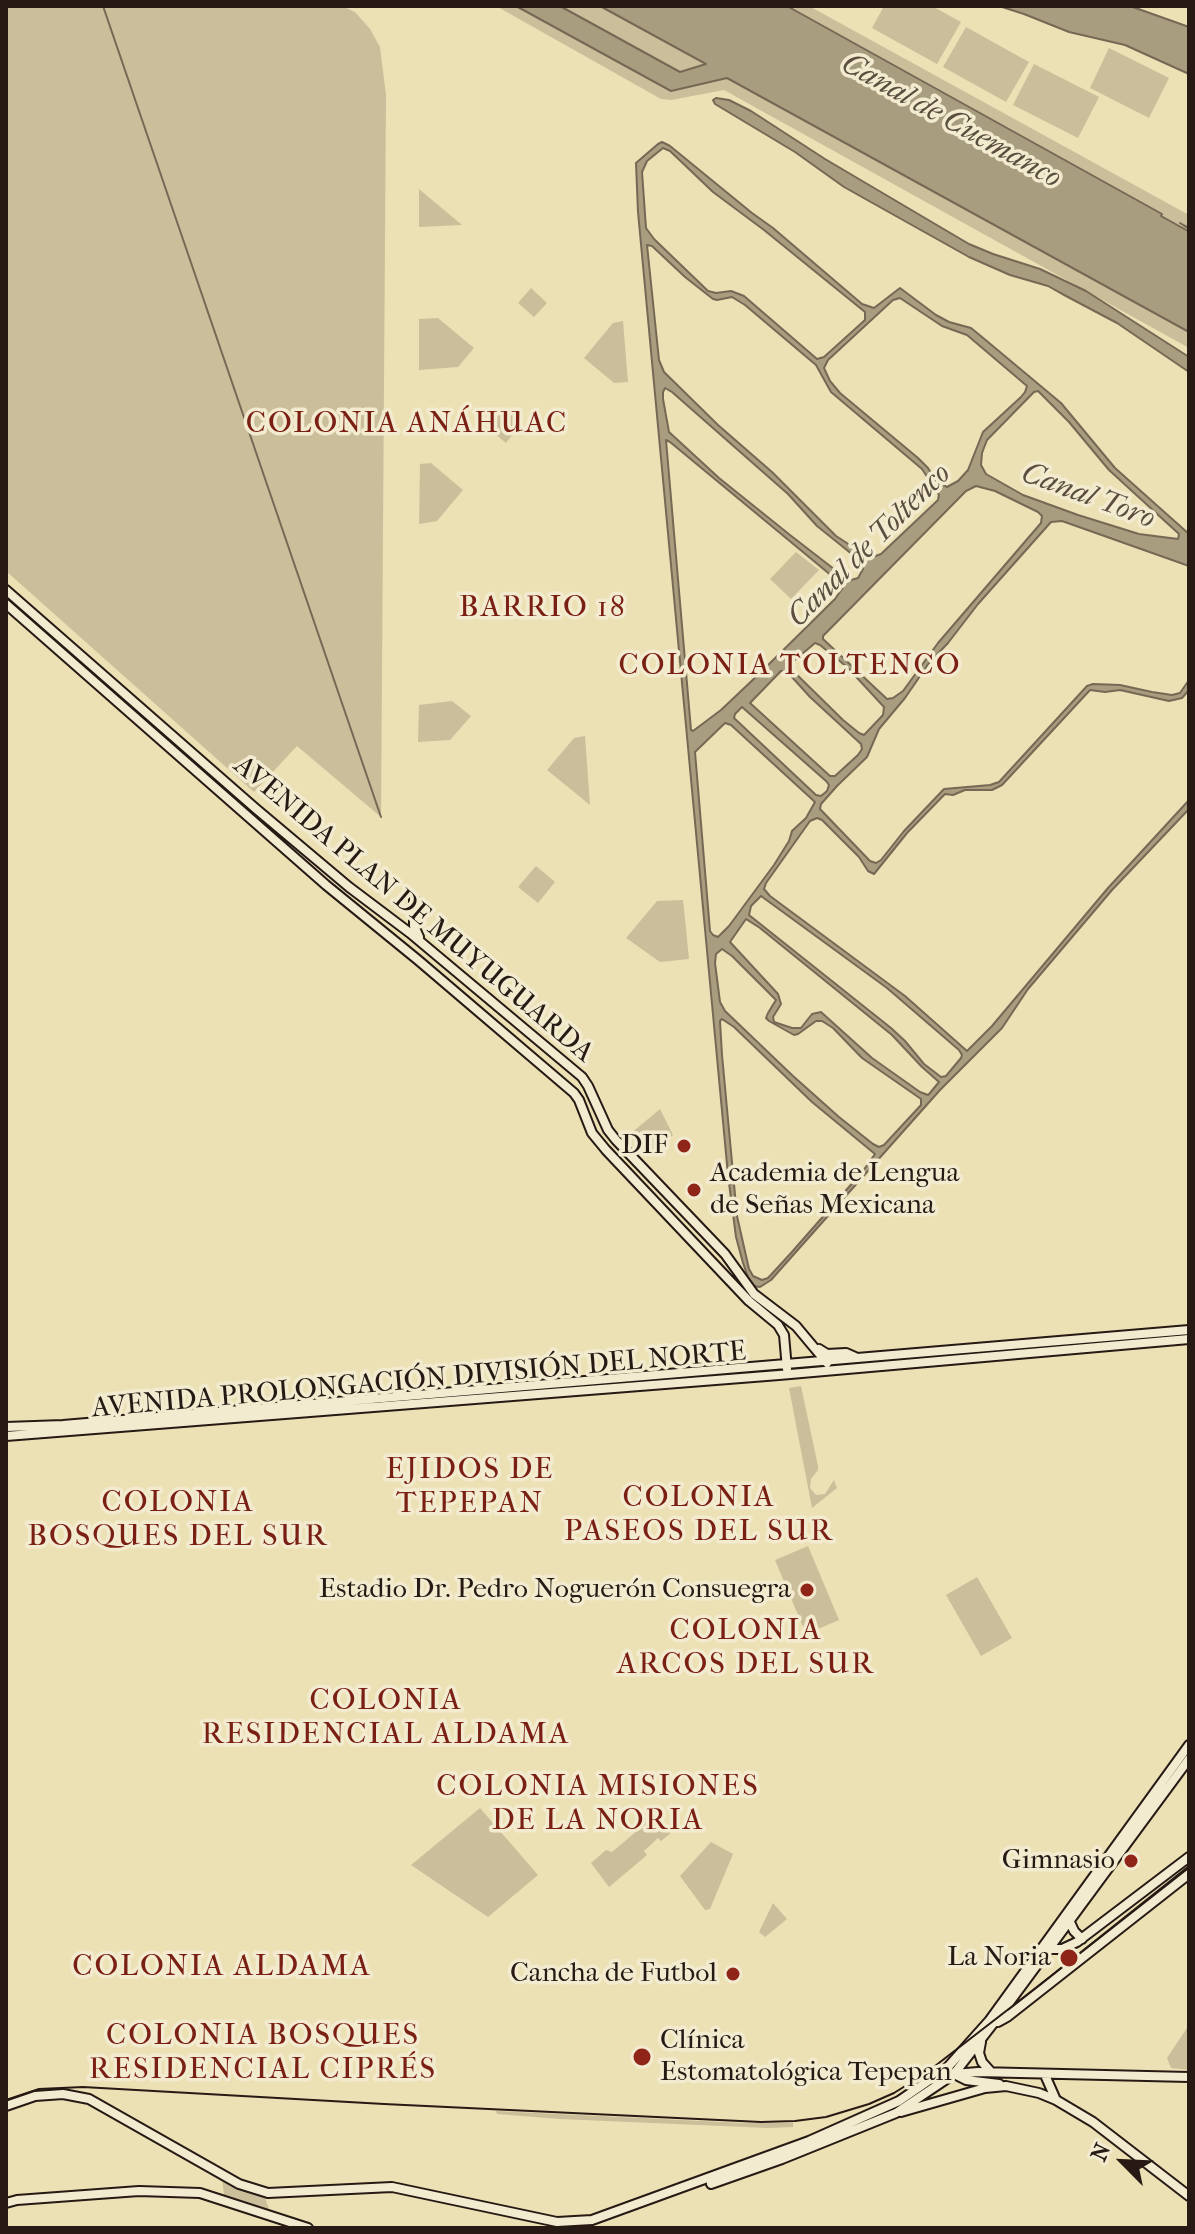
<!DOCTYPE html>
<meta charset="utf-8">
<style>
body{margin:0}
#map{position:relative;width:1195px;height:2234px;overflow:hidden;background:#ece0b5;font-family:"IM FELL French Canon",serif}
canvas{display:block}
.frame{position:absolute;inset:0;border:8px solid #271a15;pointer-events:none}
.north{position:absolute;left:1083px;top:2122px;width:80px;height:80px;-webkit-text-stroke:6px #f3ebcf;paint-order:stroke;rotate:294deg;font-size:22px;font-weight:700;line-height:32px;text-align:center;color:#271a15}
.north::after{content:'';display:block;margin:auto;width:28px;height:36px;background:#271a15;clip-path:polygon(50% 0,100% 100%,50% 72%,0 100%)}
</style>
<div id="map">
<canvas width="1195" height="2234"></canvas>
<div class="frame"></div>
<div class="north">N</div>
</div>
<script>
const c = document.querySelector('canvas').getContext('2d');
c.lineJoin = 'round';
function fillPath(path, color) {
  c.fillStyle = color;
  c.fill(path, 'evenodd');
}
function poly(rows) {
  const path = new Path2D();
  for (const r of rows) {
    path.moveTo(r[0], r[1]);
    for (let i = 2; i < r.length; i += 2) path.lineTo(r[i], r[i + 1]);
  }
  return path;
}
function trace(path, color, width, dash) {
  c.strokeStyle = color;
  c.lineWidth = width;
  c.lineCap = dash ? 'butt' : 'round';
  c.setLineDash(dash || []);
  c.stroke(path);
}
function label(font, color, halo, rows, align = 'center') {
  c.font = font + ' "IM FELL French Canon",serif';
  c.lineWidth = 7;
  c.setLineDash([]);
  c.textBaseline = 'middle';
  c.strokeStyle = halo;
  c.fillStyle = color;
  for (const [text, x, y, turn = 0] of rows) {
    c.save();
    c.translate(x, y);
    c.rotate((+turn || 0) * Math.PI / 180);
    c.textAlign = isNaN(turn) ? turn : align;
    if (halo) c.strokeText(text, 0, 0);
    c.fillText(text, 0, 0);
    c.restore();
  }
}
fillPath(poly([
 [6,6,342,6,355,12,370,29,380,47,386,95,381,817,297,746,254,792,6,571],
 [496,6,809,6,1189,215,1189,348,724,90,671,100,661,99],
 [884,6,932,6,961,22,937,64,872,28],
 [966,27,1029,62,1006,102,943,67],
 [1109,48,1169,78,1149,118,1090,88],
 [1034,64,1099,97,1078,138,1013,105],
 [419,189,462,225,419,227],
 [531,288,547,303,534,317,518,303],
 [438,318,474,348,458,367,419,370,419,319],
 [623,321,628,382,614,383,584,358,613,323],
 [505,408,522,422,506,443,488,428],
 [431,463,463,490,437,521,419,524,420,464],
 [796,552,819,570,791,599,770,579],
 [452,701,471,716,450,740,418,742,419,705],
 [585,736,590,805,547,770,574,738],
 [536,866,555,882,538,903,518,887],
 [683,900,689,959,660,962,626,938,657,901],
 [660,1109,673,1135,648,1157,629,1135],
 [801,1386,818,1466,818,1470,811,1479,810,1488,816,1495,825,1494,834,1480,837,1488,812,1508,789,1388],
 [808,1546,839,1620,806,1634,775,1560],
 [977,1577,1012,1638,981,1656,946,1595],
 [480,1808,538,1875,488,1917,411,1865],
 [653,1812,671,1833,661,1841,658,1838,644,1851,647,1855,609,1887,591,1863,606,1850,612,1852,638,1830,636,1826],
 [711,1842,733,1854,710,1909,705,1910,680,1876],
 [773,1903,787,1919,765,1937,759,1932],
 [1189,2025,1189,2070,1171,2068,1167,2058],
 [496,2111,744,2123,793,2123,793,2127,768,2128,560,2119,497,2114],
 [222,2178,264,2195,269,2209,224,2195]
]), '#cbbe9a');
const water = poly([
 [516,6,560,6,680,72,706,64,600,6,787,6,1162,214,1161,216,1188,231,1189,229,1180,223,1189,228,1189,332,727,78,671,91,516,6],
 [999,6,1130,6,1189,27,1189,74,1125,45,1069,32,1024,14,999,6],
 [716,98,729,100,751,111,825,159,969,244,993,254,1040,269,1086,291,1189,357,1189,372,1117,323,1066,296,1048,286,1010,275,969,257,844,187,795,152,715,104,713,100,716,98],
 [662,142,670,146,752,213,773,228,862,304,874,308,900,288,936,315,949,322,971,328,982,337,1061,403,1115,468,1189,534,1189,566,1062,521,1051,522,978,604,948,643,929,663,905,698,879,729,867,757,837,786,821,804,820,809,870,861,876,863,881,860,904,831,944,789,990,785,999,782,1087,686,1093,684,1120,685,1152,692,1172,695,1180,693,1189,680,1189,690,1182,698,1169,701,1120,690,1105,692,1090,690,1002,785,992,790,965,790,953,795,945,794,907,833,874,874,868,871,859,857,822,820,817,818,810,821,766,883,764,889,770,896,905,996,967,1051,992,1026,1108,888,1189,800,1189,809,1112,890,1028,989,1002,1028,940,1090,771,1280,760,1287,754,1286,750,1283,743,1263,736,1237,728,1175,638,212,636,163,658,144,662,142],
 [663,148,670,151,713,192,764,230,865,312,865,320,824,357,817,359,744,296,731,291,716,293,708,291,654,239,646,228,642,172,647,161,663,148],
 [647,245,652,246,685,277,713,299,717,300,732,297,745,305,816,365,831,392,922,469,939,495,938,500,881,554,870,558,836,536,772,472,718,425,664,372,659,360,647,245],
 [900,298,942,326,967,335,1027,386,1025,392,1021,397,983,432,968,470,958,481,947,487,936,481,928,468,918,458,840,393,830,381,824,368,828,360,893,300,900,298],
 [665,388,672,392,788,494,817,526,858,559,863,569,858,578,851,580,843,576,790,535,719,478,669,432,663,399,663,392,665,388],
 [1038,391,1069,422,1109,470,1179,534,1178,539,1139,534,1078,515,1023,495,986,474,981,465,982,453,987,440,1034,392,1038,391],
 [666,440,670,442,844,586,835,599,759,674,721,710,693,731,691,730,666,440],
 [976,486,995,491,1038,512,1042,516,1041,523,938,643,903,691,893,698,887,699,823,639,823,636,966,491,976,486],
 [815,643,820,645,847,667,884,707,883,715,864,735,859,733,843,720,788,666,815,643],
 [781,671,785,671,791,676,810,697,861,744,862,749,858,755,835,776,830,776,750,703,781,671],
 [742,707,826,781,829,785,827,791,821,796,816,795,734,718,735,714,742,707],
 [725,723,731,725,815,802,806,818,792,831,789,841,774,865,729,926,718,937,713,935,710,931,695,752,725,723],
 [761,896,887,988,959,1050,962,1055,961,1058,946,1076,941,1077,924,1064,905,1041,891,1028,749,915,751,906,761,896],
 [746,919,760,928,892,1035,922,1067,939,1082,930,1093,928,1095,920,1092,872,1058,821,1012,812,1014,801,1028,792,1028,774,1022,773,1017,781,1004,778,994,730,942,746,919],
 [722,949,732,956,776,1000,768,1013,766,1018,769,1021,794,1035,798,1034,816,1021,822,1021,833,1028,862,1058,921,1099,921,1105,884,1145,879,1147,873,1144,839,1117,793,1076,725,1011,720,1002,715,963,716,954,722,949],
 [722,1019,734,1027,812,1102,875,1154,863,1171,791,1253,768,1278,762,1280,753,1276,749,1269,737,1216,722,1055,720,1021,722,1019]
]);
fillPath(water, '#a99d7f');
trace(water, '#756955', 2);
trace(poly([
 [103,6,381,817]
]), '#756955', 2);
const secondary = poly([
 [6,590,255,808,349,887,410,933,582,1077,588,1086,608,1130,616,1140,725,1254,754,1294,796,1326,827,1363],
 [6,604,326,885,418,960,574,1093,579,1100,592,1133,606,1150,749,1301,778,1325,784,1335,787,1369],
 [414,899,414,926,419,937],
 [819,1349,827,1354,846,1353,855,1357],
 [6,1427,63,1425,1189,1330],
 [6,1436,779,1375,1189,1339],
 [1069,1920,1074,1931,1082,1939],
 [1044,1949,1062,1949,1077,1942,1189,1857],
 [998,2022,1007,2017,1189,1874],
 [981,2042,979,2053,982,2062,991,2072],
 [954,2074,978,2072,1189,2077],
 [954,2074,966,2080,999,2084],
 [1045,2075,1056,2100],
 [6,2106,35,2096,63,2094,89,2099,239,2184,268,2193,392,2187,557,2222,592,2220,809,2141,899,2101,947,2068,989,2021,1189,1745],
 [901,2112,985,2088,1006,2086,1039,2093,1056,2100,1093,2122,1189,2196],
 [711,2184,782,2159,896,2113,954,2074,1009,2003,1189,1759],
 [6,2203,17,2200,139,2191,200,2193,308,2228]
]);
trace(secondary, '#271a15', 12);
trace(secondary, '#f3ebcf', 8);
trace(poly([
 [6,2100,39,2089,83,2087,384,2104,761,2122,795,2121,826,2117,869,2104,894,2093,926,2073,1041,1984,1189,1866]
]), '#271a15', 2);
for (const [x, y, r, color] of [
 [684,1146,8,"#8f2418"],
 [694,1190,8,"#8f2418"],
 [807,1590,8,"#8f2418"],
 [1131,1861,8,"#8f2418"],
 [1069,1958,10,"#8f2418"],
 [733,1974,8,"#8f2418"],
 [642,2057,10,"#8f2418"]
]) {
  const dot = new Path2D();
  dot.arc(x, y, r, 0, 2 * Math.PI);
  c.fillStyle = color;
  c.fill(dot);
  trace(dot, '#f3ebcf', 3);
}
label('28px', '#271a15', '#f3ebcf', [
 ["AVENIDA PLAN DE MUYUGUARDA",413,910,40],
 ["AVENIDA PROLONGACIÓN DIVISIÓN DEL NORTE",419,1381,-5]
]);
label('28px', '#271a15', '#f3ebcf', [
 ["DIF",668,1146],
 ["Academia de Lengua",710,1174,"left"],
 ["de Señas Mexicana",710,1206,"left"],
 ["Estadio Dr. Pedro Noguerón Consuegra",791,1590],
 ["Gimnasio",1115,1861],
 ["La Noria",1051,1958],
 ["Cancha de Futbol",717,1974],
 ["Clínica",660,2041,"left"],
 ["Estomatológica Tepepan",660,2073,"left"]
], 'right');
label('italic 30px', '#5b4e3f', '#f3ebcf', [
 ["Canal de Cuemanco",951,122,29],
 ["Canal Toro",1088,497,20],
 ["Canal de Toltenco",870,546,-45]
]);
c.letterSpacing = '2px';
label('30px', '#7a1f14', '#f3ebcf', [
 ["COLONIA ANÁHUAC",407,425],
 ["BARRIO 18",543,609],
 ["COLONIA TOLTENCO",790,667],
 ["EJIDOS DE",470,1471],
 ["TEPEPAN",470,1505],
 ["COLONIA",699,1499],
 ["PASEOS DEL SUR",699,1533],
 ["COLONIA",178,1504],
 ["BOSQUES DEL SUR",178,1538],
 ["COLONIA",746,1632],
 ["ARCOS DEL SUR",746,1666],
 ["COLONIA",386,1702],
 ["RESIDENCIAL ALDAMA",386,1736],
 ["COLONIA MISIONES",598,1788],
 ["DE LA NORIA",598,1822],
 ["COLONIA ALDAMA",222,1968],
 ["COLONIA BOSQUES",263,2037],
 ["RESIDENCIAL CIPRÉS",263,2071]
]);
c.letterSpacing = '0px';
</script>
